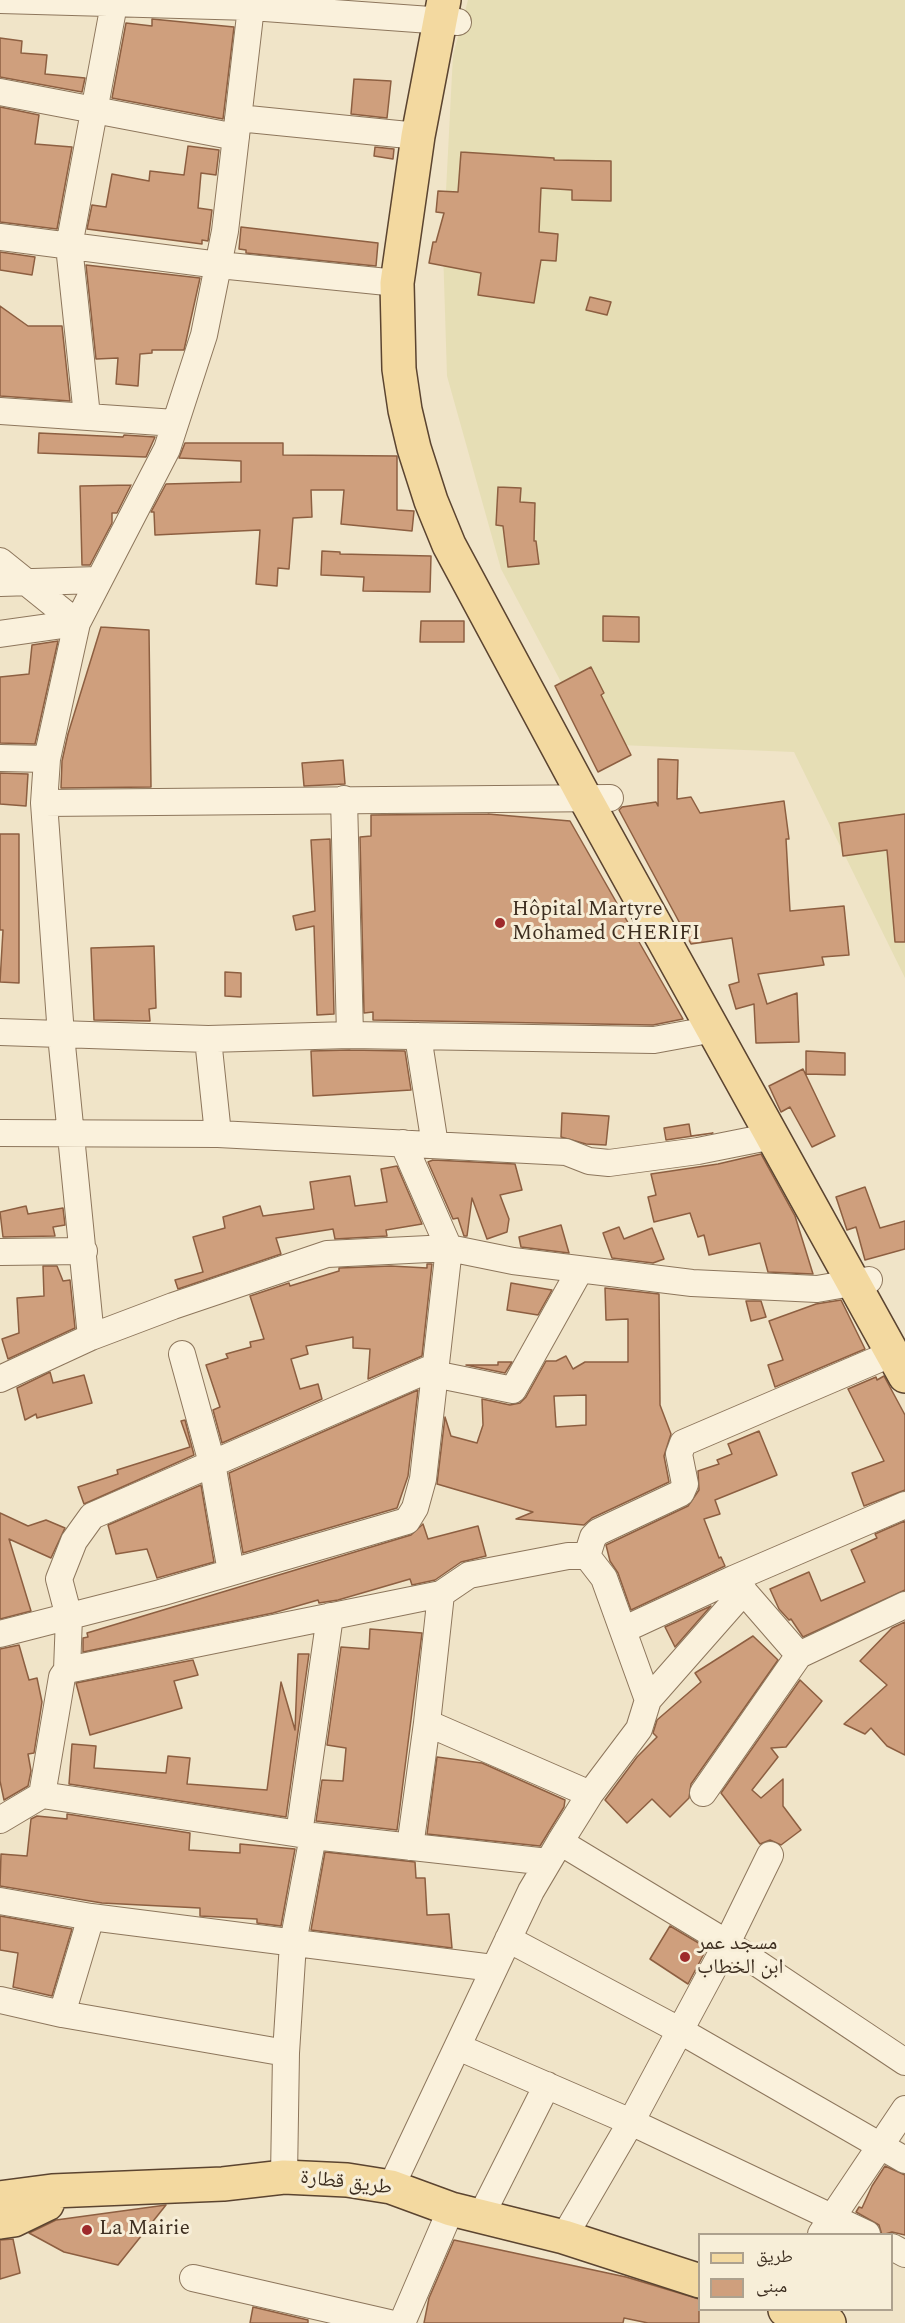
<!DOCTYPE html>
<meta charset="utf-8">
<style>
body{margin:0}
#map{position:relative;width:905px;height:2323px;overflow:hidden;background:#f0e4c8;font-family:Spectral,"Noto Naskh Arabic",serif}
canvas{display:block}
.legend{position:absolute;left:698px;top:2233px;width:195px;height:78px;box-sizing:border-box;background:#f7eed8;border:2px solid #ada18e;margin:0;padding:8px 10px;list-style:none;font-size:18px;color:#3d2e20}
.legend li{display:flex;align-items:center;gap:12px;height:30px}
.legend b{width:30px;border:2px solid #ada18e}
</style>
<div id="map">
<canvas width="905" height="2323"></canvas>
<ul class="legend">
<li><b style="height:8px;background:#f3d9a0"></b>طريق</li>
<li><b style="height:16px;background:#cf9f7d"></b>مبنى</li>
</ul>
</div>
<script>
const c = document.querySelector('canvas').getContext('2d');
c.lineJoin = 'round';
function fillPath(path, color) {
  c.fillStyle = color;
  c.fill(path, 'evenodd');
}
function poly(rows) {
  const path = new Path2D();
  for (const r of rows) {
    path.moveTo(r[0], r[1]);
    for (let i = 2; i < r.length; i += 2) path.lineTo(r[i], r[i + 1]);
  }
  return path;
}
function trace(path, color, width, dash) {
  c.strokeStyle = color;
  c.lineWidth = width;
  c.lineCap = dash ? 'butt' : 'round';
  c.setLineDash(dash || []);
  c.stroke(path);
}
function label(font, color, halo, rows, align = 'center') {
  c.font = font + ' Spectral,"Noto Naskh Arabic",serif';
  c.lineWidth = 6;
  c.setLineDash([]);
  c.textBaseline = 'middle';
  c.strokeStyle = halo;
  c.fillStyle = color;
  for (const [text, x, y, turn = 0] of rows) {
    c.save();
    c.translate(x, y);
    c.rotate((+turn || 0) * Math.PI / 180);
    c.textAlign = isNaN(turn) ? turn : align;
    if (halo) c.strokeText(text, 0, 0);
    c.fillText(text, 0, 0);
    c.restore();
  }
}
fillPath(poly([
 [468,0,905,0,905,978,794,752,594,744,501,569,447,376,443,249,453,55]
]), '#e6deb5');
const building = poly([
 [152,19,234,27,223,119,112,98,126,23,152,26,152,19],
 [0,38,22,41,21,53,47,55,45,74,85,78,82,92,0,77,0,38],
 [354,79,391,81,387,118,351,114,354,79],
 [0,107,39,115,35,144,72,147,57,229,0,222,0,107],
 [188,146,219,150,216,175,201,173,198,208,212,210,208,241,202,240,202,244,87,229,92,205,106,207,112,174,149,181,150,171,184,175,188,146],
 [375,147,394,149,393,159,374,156,375,147],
 [461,152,554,158,554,160,611,161,611,201,572,200,572,190,541,188,539,232,558,234,556,261,541,260,534,303,478,295,481,273,429,263,433,242,436,242,444,213,436,212,438,191,458,192,461,152],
 [241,227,378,243,376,266,246,253,246,250,239,249,241,227],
 [0,252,35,257,32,275,0,270,0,252],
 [86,265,200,278,184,350,152,350,152,353,140,354,138,386,116,384,118,358,96,359,86,265],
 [590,297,611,302,607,315,586,310,590,297],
 [0,306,28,326,62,326,70,401,0,396,0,306],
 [39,433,123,437,124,435,155,437,146,457,38,453,39,433],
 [185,443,283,443,283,455,397,456,397,510,414,511,412,531,341,524,344,490,311,490,312,517,293,518,289,569,278,568,277,586,256,584,260,530,155,535,154,512,151,512,166,484,241,482,241,461,179,458,185,443],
 [131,485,117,513,112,513,112,523,90,565,82,565,80,486,131,485],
 [498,487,521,488,520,502,535,503,534,541,536,541,539,564,508,567,503,526,496,525,498,487],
 [322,551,340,552,340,554,431,556,430,592,363,591,364,577,321,575,322,551],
 [603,616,639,617,639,642,603,641,603,616],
 [421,621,464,621,464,642,420,642,421,621],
 [101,627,149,630,151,787,61,788,62,761,68,734,101,627],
 [58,641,35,744,0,743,0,677,29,674,32,645,58,641],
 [591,667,604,693,601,695,631,755,598,772,555,686,591,667],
 [658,759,678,760,677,799,691,797,700,813,784,801,789,839,786,839,790,911,844,906,849,955,822,957,824,965,758,974,767,1004,797,993,799,1042,756,1043,754,1004,736,1009,729,985,739,982,732,938,691,944,619,810,622,807,656,802,658,806,658,759],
 [343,760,345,784,304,786,302,763,343,760],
 [0,773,28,774,26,806,0,804,0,773],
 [488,814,570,821,683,1019,653,1025,373,1020,373,1012,364,1013,360,837,371,836,371,815,488,814],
 [905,814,905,942,895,942,887,850,843,856,839,823,905,814],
 [0,834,19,834,19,983,0,982,3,930,0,930,0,834],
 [330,839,334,1014,317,1015,314,926,296,930,293,916,315,911,311,840,330,839],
 [154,946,156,1008,149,1009,150,1021,94,1020,91,948,154,946],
 [225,972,241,973,241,997,225,996,225,972],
 [350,1050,405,1051,411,1090,313,1096,311,1051,350,1050],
 [806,1051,845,1053,845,1075,806,1074,806,1051],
 [803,1069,835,1136,812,1147,790,1107,781,1112,769,1086,803,1069],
 [562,1113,609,1116,606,1145,586,1144,561,1137,562,1113],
 [689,1124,691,1136,713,1133,666,1140,664,1128,689,1124],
 [761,1154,795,1216,813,1274,768,1272,760,1243,709,1255,704,1235,698,1237,690,1213,654,1222,648,1197,656,1195,651,1174,718,1164,761,1154],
 [433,1160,515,1164,522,1190,500,1195,509,1219,507,1232,487,1239,472,1198,467,1236,464,1236,458,1218,453,1219,428,1162,433,1160],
 [397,1166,422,1224,386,1230,387,1236,335,1239,333,1229,276,1238,281,1254,178,1289,175,1280,203,1272,193,1237,225,1228,223,1217,260,1206,263,1216,314,1209,310,1182,350,1176,355,1206,387,1202,381,1169,397,1166],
 [865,1187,880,1228,905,1221,905,1249,865,1260,856,1227,847,1230,836,1197,865,1187],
 [26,1206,28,1214,63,1208,65,1225,53,1227,55,1236,3,1237,0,1212,26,1206],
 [561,1225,569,1253,521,1247,519,1237,561,1225],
 [619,1227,624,1239,652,1228,664,1259,653,1263,612,1258,603,1233,619,1227],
 [427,1264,432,1264,422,1356,368,1379,370,1349,353,1348,353,1337,306,1346,308,1354,291,1359,300,1389,318,1384,322,1399,222,1443,213,1410,220,1407,206,1365,228,1358,226,1354,251,1347,250,1342,264,1339,250,1296,289,1283,290,1286,339,1271,339,1268,391,1266,427,1268,427,1264],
 [43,1266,57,1266,63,1281,70,1280,75,1328,8,1359,2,1339,19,1333,17,1298,44,1296,43,1266],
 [511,1283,552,1290,538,1315,507,1310,511,1283],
 [605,1288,659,1294,660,1405,671,1434,664,1456,669,1482,592,1518,584,1525,516,1519,533,1512,437,1484,445,1417,451,1436,477,1443,483,1425,482,1399,510,1405,520,1403,526,1397,546,1361,556,1361,566,1356,573,1369,585,1362,628,1362,628,1319,606,1320,605,1288],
 [586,1395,586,1425,556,1427,554,1396,586,1395],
 [841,1300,865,1349,775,1387,768,1365,783,1360,769,1321,816,1304,841,1300],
 [746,1301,761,1301,766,1317,751,1321,746,1301],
 [498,1362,512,1362,505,1373,466,1365,498,1365,498,1362],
 [50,1372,53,1383,84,1375,92,1403,37,1418,36,1414,25,1420,17,1388,50,1372],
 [884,1376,905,1415,905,1490,864,1506,852,1473,884,1461,848,1389,876,1377,877,1380,884,1376],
 [418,1390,408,1476,397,1508,243,1553,229,1473,418,1390],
 [185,1420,194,1455,84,1504,78,1487,118,1474,117,1470,190,1447,181,1421,185,1420],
 [759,1431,777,1475,715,1500,720,1514,704,1519,719,1558,721,1557,725,1566,631,1610,618,1573,610,1561,606,1545,688,1506,699,1490,698,1471,719,1464,717,1460,732,1454,728,1444,759,1431],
 [201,1485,214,1562,157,1578,147,1549,116,1554,108,1525,201,1485],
 [0,1513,28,1526,46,1520,65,1528,51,1558,9,1539,31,1611,0,1619,0,1513],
 [905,1521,905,1590,803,1637,791,1619,789,1620,779,1609,770,1589,809,1572,821,1601,865,1582,851,1550,877,1538,875,1534,905,1521],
 [423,1524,428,1539,478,1526,486,1556,461,1562,435,1580,412,1585,410,1579,338,1600,319,1603,318,1600,273,1613,83,1652,83,1638,88,1637,87,1633,411,1535,423,1524],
 [711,1606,675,1647,665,1627,711,1606],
 [905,1622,905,1755,887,1746,871,1728,865,1734,844,1724,887,1685,860,1661,892,1628,905,1622],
 [370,1629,422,1633,397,1830,316,1821,322,1780,343,1781,346,1748,327,1745,341,1647,369,1649,370,1629],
 [753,1636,778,1660,691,1784,689,1798,670,1817,652,1799,627,1823,605,1800,637,1757,657,1737,653,1733,657,1720,701,1682,695,1673,753,1636],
 [19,1645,29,1680,37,1678,42,1702,34,1753,28,1754,31,1771,28,1786,4,1800,0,1781,0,1649,19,1645],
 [298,1654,309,1654,286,1817,69,1784,72,1744,96,1746,94,1768,166,1773,168,1756,190,1758,187,1784,267,1790,281,1682,295,1730,298,1654],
 [193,1660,198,1675,174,1681,182,1708,90,1735,76,1683,193,1660],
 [800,1680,822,1701,786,1747,771,1748,778,1757,752,1790,761,1798,783,1779,783,1806,801,1830,781,1845,770,1840,760,1844,721,1793,800,1680],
 [437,1757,482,1763,565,1800,564,1807,540,1846,427,1834,437,1757],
 [67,1814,190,1833,189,1850,240,1853,240,1844,295,1849,281,1926,257,1923,257,1919,200,1916,200,1908,102,1903,0,1886,1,1854,27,1856,31,1819,37,1816,67,1819,67,1814],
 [325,1852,415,1862,416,1878,425,1878,427,1915,449,1914,452,1948,311,1930,325,1852],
 [0,1916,72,1929,52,1996,13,1987,18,1953,0,1950,0,1916],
 [670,1926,707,1948,688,1984,650,1959,670,1926],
 [885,2166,905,2175,905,2235,892,2232,882,2235,879,2225,856,2212,859,2207,862,2208,872,2186,885,2166],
 [166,2205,118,2265,64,2252,29,2233,56,2220,166,2205],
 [13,2239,20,2273,0,2279,0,2240,13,2239],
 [454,2240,626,2277,699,2299,699,2323,648,2323,624,2318,623,2323,424,2323,429,2298,454,2240],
 [253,2307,308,2320,308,2323,250,2323,253,2307]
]);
fillPath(building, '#cf9f7d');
trace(building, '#8d5f41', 1.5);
const minor = poly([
 [0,0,251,7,458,22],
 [0,92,236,137],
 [238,118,418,136],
 [0,237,219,265,397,283],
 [0,411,175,423],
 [87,416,69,246,114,4],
 [0,561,77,623],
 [0,583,98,580],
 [0,634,77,623],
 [0,758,47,759],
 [344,799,350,1035],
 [44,803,610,798],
 [0,1032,208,1039,350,1035,654,1040,714,1029],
 [418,1036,435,1145],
 [208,1039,218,1134],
 [0,1133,218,1134,566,1152,589,1161,609,1163,698,1151,773,1136],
 [0,1252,84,1251],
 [91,1337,61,1035,44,803,47,759,77,623,167,449,204,335,225,231,251,7],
 [182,1354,212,1463,231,1572],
 [434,1374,513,1390,580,1270],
 [0,1379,91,1337,173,1306,327,1254,449,1248,513,1261,692,1283,817,1289,869,1280],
 [587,1556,593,1537,598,1532,681,1493,685,1484,679,1454,683,1443,893,1353],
 [733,1579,799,1655],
 [441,1594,427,1723,590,1794],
 [623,1630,733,1579,905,1505],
 [0,1634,160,1593,407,1521,415,1508,423,1479,449,1248,403,1143],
 [67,1670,69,1617,59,1579,74,1541,92,1516,434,1367],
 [648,1700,744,1591],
 [703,1793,799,1655,905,1605],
 [0,1820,42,1795],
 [299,1834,330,1616],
 [560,1842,727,1943,905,2062],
 [410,1847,427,1723],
 [0,1901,91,1917,493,1968],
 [508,1939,679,2030,905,2160],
 [0,2000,62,2014,286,2053],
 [62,2014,91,1917],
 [458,2047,631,2122,867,2234],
 [284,2177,286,2053,293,1943,313,1836],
 [391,2187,531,1891,560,1842,590,1794,639,1729,648,1700,604,1578,587,1556,568,1556,469,1575,441,1594,67,1670,62,1677,42,1795,313,1836,548,1862],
 [481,2216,547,2085],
 [821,2234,905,2109],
 [564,2237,631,2122,727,1943,770,1855],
 [892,2247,905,2254],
 [193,2278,389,2323],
 [402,2323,451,2209]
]);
const major = poly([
 [444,0,418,136,397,283,399,369,405,410,414,448,431,501,449,545,585,798,905,1376],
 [0,2198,52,2191,223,2184,284,2177,347,2180,391,2187,451,2209,564,2237,700,2281],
 [0,2222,14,2220,47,2204,51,2194],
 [785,2310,829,2323]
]);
trace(minor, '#8d765c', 28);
trace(major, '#5b4430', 36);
trace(minor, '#faf1dc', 26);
trace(major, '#f3d9a0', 33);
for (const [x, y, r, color] of [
 [500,923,6,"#9e2a2b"],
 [685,1957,6,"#9e2a2b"],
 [87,2230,6,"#9e2a2b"]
]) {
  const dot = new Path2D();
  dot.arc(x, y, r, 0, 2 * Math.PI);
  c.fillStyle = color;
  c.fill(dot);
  trace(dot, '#f7eed8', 2);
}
label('21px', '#3d2e20', '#f7eed8', [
 ["Hôpital Martyre",512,911],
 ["Mohamed CHERIFI",512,935],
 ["مسجد عمر",697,1945],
 ["ابن الخطاب",697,1969],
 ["La Mairie",99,2230]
], 'left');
label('21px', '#3d2e20', '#f7eed8', [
 ["طريق قطارة",346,2184,7]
]);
</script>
